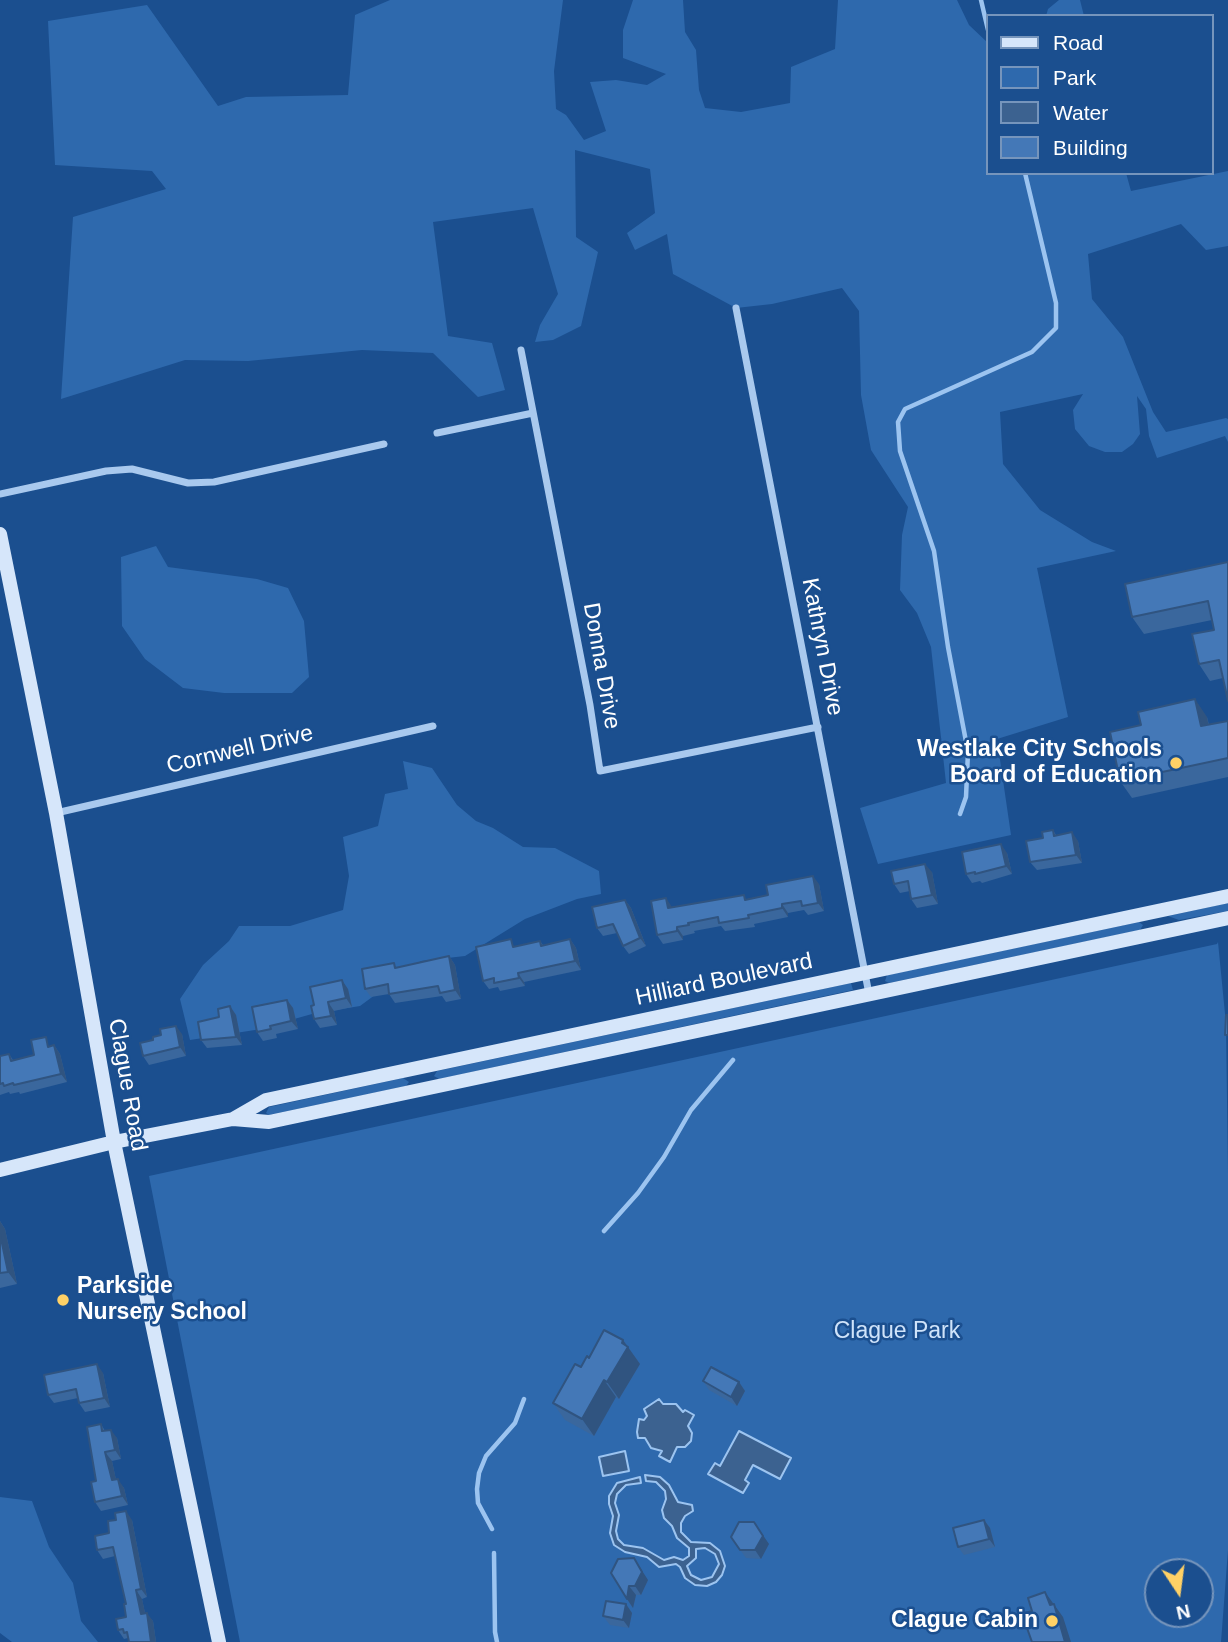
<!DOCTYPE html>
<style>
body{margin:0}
#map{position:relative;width:1228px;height:1642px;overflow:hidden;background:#1b4f8f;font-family:Arial,sans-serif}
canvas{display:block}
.legend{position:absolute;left:986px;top:14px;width:228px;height:161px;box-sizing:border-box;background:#1b4f8f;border:2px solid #7695bc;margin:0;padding:9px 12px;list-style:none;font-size:21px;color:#fff}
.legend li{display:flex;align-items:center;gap:14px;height:35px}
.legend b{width:35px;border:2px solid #7695bc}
.north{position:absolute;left:1144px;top:1558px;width:70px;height:70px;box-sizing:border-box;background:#1b4f8f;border:2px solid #7695bc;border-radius:50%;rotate:167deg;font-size:19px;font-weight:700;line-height:28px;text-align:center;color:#fff}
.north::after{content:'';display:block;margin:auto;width:24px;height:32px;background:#ffd166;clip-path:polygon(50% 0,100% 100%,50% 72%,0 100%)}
</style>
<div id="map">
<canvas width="1228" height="1642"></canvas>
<ul class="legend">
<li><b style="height:9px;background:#d6e6fa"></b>Road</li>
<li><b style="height:19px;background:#2e69ad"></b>Park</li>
<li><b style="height:19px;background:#3c6290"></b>Water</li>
<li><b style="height:19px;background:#4478b7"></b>Building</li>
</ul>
<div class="north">N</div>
</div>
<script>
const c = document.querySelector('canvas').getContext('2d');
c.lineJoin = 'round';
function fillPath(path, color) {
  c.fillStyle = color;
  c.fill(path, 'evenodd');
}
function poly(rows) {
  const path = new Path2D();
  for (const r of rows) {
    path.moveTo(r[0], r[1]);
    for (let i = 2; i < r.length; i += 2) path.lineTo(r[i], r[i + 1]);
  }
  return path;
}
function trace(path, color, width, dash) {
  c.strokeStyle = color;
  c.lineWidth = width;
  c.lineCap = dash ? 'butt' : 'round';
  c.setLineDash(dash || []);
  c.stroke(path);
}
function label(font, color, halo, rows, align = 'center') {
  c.font = font + ' Arial,sans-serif';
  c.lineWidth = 5;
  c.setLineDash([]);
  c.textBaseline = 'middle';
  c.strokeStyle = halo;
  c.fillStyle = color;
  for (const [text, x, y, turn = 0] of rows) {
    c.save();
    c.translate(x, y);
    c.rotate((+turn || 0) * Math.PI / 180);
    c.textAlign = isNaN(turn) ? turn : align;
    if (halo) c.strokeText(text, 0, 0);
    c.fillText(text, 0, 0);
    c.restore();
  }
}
fillPath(poly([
 [390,0,563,0,554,71,556,109,566,115,584,140,606,131,590,82,616,80,647,85,666,74,623,58,623,30,633,0,683,0,685,32,696,50,699,90,705,108,741,112,790,103,791,67,835,49,838,0,957,0,969,25,988,43,988,173,1126,173,1131,191,1228,171,1228,246,1206,250,1181,224,1088,254,1092,299,1123,337,1153,412,1166,432,1226,418,1228,419,1228,442,1225,436,1157,458,1149,436,1146,409,1137,396,1140,434,1133,444,1122,452,1105,452,1089,446,1075,429,1073,410,1083,394,1000,412,1003,464,1040,510,1092,542,1116,551,1037,568,1068,717,997,739,1011,835,878,864,860,808,946,783,931,647,917,613,900,590,902,535,908,507,871,450,861,395,859,311,842,288,772,304,736,308,673,274,667,234,635,250,627,233,655,213,650,169,575,150,576,237,598,252,581,326,553,340,535,342,540,325,558,294,533,208,433,222,448,336,492,343,505,390,478,397,433,353,362,350,248,361,185,360,61,399,73,217,166,189,152,171,55,165,48,21,147,5,218,106,246,97,348,95,355,15],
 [1059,0,1080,0,1084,16,1046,16,1048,9],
 [156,546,168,567,257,579,288,588,304,621,309,677,292,693,224,693,183,688,145,659,122,626,121,557],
 [403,761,432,768,457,805,476,821,493,828,523,847,555,848,599,871,601,894,577,899,525,919,465,956,421,961,360,1006,312,1014,255,1030,190,1040,180,999,203,965,229,941,239,926,290,926,343,910,349,876,343,837,378,826,385,794,408,789],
 [1228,903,1228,911,1179,920,1168,916],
 [1139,922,1143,925,1140,930,889,983,885,981,887,975],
 [1218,942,1226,1024,1228,1173,1228,1550,1221,1642,240,1642,149,1176,1217,944],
 [1158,1572,1200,1572,1200,1614,1158,1614],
 [851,983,853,990,439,1079,434,1076,437,1071],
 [403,1078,409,1082,406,1086,269,1115,266,1113,269,1107],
 [0,1497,32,1501,49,1547,73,1583,81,1621,98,1642,12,1642,0,1633]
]), '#2e69ad');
const water = poly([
 [659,1399,663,1404,676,1404,683,1412,685,1410,694,1415,688,1426,692,1433,691,1441,685,1447,677,1447,670,1462,659,1456,662,1451,651,1448,645,1438,638,1438,637,1432,639,1419,644,1420,647,1416,644,1409,659,1399],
 [739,1431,791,1458,780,1479,753,1465,745,1480,749,1483,743,1493,708,1474,715,1463,720,1466,739,1431],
 [625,1451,629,1471,603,1476,599,1457,625,1451],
 [645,1475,660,1477,669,1485,678,1502,692,1505,693,1511,685,1516,681,1523,681,1532,691,1542,710,1543,720,1551,725,1566,722,1575,716,1582,707,1586,695,1585,685,1578,680,1567,676,1564,659,1567,647,1557,625,1552,614,1545,610,1533,613,1516,609,1504,609,1496,617,1483,640,1477,641,1483,626,1485,617,1494,615,1503,619,1515,616,1531,618,1539,624,1545,643,1548,664,1560,674,1557,683,1560,689,1556,689,1548,677,1538,672,1526,664,1518,662,1510,666,1499,665,1491,656,1482,646,1481,645,1475],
 [705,1548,715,1554,719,1564,712,1577,701,1580,691,1575,687,1566,696,1558,696,1549,705,1548]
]);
fillPath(water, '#3c6290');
trace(water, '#9cc4f0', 2);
trace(poly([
 [981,0,988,30],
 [960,814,966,797,968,752,948,647,934,551,900,451,898,422,905,409,1032,352,1056,328,1056,303,1025,173],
 [604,1231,638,1193,664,1157,691,1110,733,1060],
 [492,1529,478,1503,477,1489,479,1473,486,1456,515,1423,524,1399],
 [494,1553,495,1632,497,1642]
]), '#9cc4f0', 4.5);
trace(poly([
 [736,308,869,994],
 [521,350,590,705,600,771,818,727],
 [437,433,533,413],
 [0,494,106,471,132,469,188,483,214,482,384,444],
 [56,813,433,726]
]), '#a9c9ee', 7);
trace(poly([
 [0,534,56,813,114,1142,219,1642],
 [233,1119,266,1100,1228,896],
 [0,1170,114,1142,233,1119,269,1122,1228,918]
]), '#d6e6fa', 14);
fillPath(poly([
 [1228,562,1223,678,1210,681,1199,664,1214,630,1212,620,1144,634,1132,617],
 [1207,717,1209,725,1228,721,1228,777,1132,798,1120,781],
 [1053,830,1056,835,1078,841,1082,863,1037,870,1030,862,1043,838],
 [1007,853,1012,874,982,883,980,881,972,883,966,874],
 [932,872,938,904,917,908,911,899,910,891,900,893,894,884],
 [819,884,824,911,808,915,804,910,788,913,788,917,754,924,755,927,725,931,721,926,694,931,695,933,683,936,683,940,663,944,657,935,673,908,747,899],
 [625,900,631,908,646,946,629,954,623,946,617,933,603,936,597,928],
 [570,939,576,948,581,970,524,982,525,986,500,991,498,987,489,989,483,981,516,946,540,941,543,945],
 [449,956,455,965,461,999,446,1002,442,996,395,1003,389,994,371,997,365,989,397,968],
 [348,989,352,1007,334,1011,337,1025,320,1028,314,1019,314,1005],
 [287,1000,293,1008,298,1029,276,1034,277,1038,263,1041,257,1032],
 [230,1006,236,1015,242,1045,207,1048,201,1040],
 [182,1034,186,1056,149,1065,143,1056],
 [54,1045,60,1054,67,1082,20,1094,19,1092,10,1094,9,1092,0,1095,0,1056,9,1054,13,1060,34,1055],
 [0,1221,5,1229,17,1284,0,1288],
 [623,1340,640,1364,619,1399,616,1397,594,1436,565,1420,553,1403,589,1358],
 [103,1373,110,1407,85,1412,79,1403,78,1398,54,1403,48,1395],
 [703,1381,739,1382,745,1391,737,1406,709,1390],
 [101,1424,105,1431,117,1438,121,1459,112,1461,116,1480,124,1488,128,1505,101,1511,95,1502],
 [132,1520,147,1597,142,1599,145,1613,153,1621,156,1642,129,1642,128,1638,124,1639,118,1630,126,1617,126,1604,115,1556,103,1559,97,1550,109,1533],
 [984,1520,990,1528,995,1547,964,1555,958,1547],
 [731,1537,769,1544,761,1559,746,1558],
 [611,1573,648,1580,641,1595,636,1595,633,1608],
 [626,1604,632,1613,629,1628,610,1625,603,1616]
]), '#3a679d');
fillPath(poly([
 [1195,699,1207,717,1212,743,1201,726],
 [1072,832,1078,841,1082,863,1076,855],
 [1001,844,1007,853,1012,874,1006,866],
 [925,864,932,872,938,904,932,895],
 [813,876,819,884,824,911,818,903],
 [666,898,672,907,674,917,668,908],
 [625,900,631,908,646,946,640,938],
 [782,904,788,913,788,917,782,908],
 [677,927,683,936,683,940,677,931],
 [570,939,576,948,581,970,575,961],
 [449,956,455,965,461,999,455,990],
 [518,973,524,982,525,986,519,978],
 [342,980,348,989,352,1007,346,998],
 [287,1000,293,1008,298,1029,291,1021],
 [328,1002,334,1011,337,1025,331,1016],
 [230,1006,236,1015,242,1045,236,1037],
 [176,1026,182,1034,186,1056,180,1047],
 [54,1045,60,1054,67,1082,61,1074],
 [0,1221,5,1229,17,1284,8,1272,0,1234],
 [623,1340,640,1364,619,1399,607,1382],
 [97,1364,103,1373,110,1407,104,1398],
 [604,1380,616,1397,594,1436,582,1419],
 [739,1382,745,1391,737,1406,731,1397],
 [111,1430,117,1438,121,1459,115,1450],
 [105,1452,112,1461,118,1489,112,1480],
 [118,1479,124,1488,128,1505,122,1496],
 [126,1511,132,1520,147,1597,141,1589],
 [984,1520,990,1528,995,1547,989,1539],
 [754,1522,769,1544,761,1559,755,1550],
 [634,1558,648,1580,641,1595,635,1586],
 [629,1586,636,1595,633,1608,627,1599],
 [136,1590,142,1599,147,1622,141,1614],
 [1045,1592,1063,1617,1071,1642,1065,1642,1050,1605],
 [626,1604,632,1613,629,1628,623,1620],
 [147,1613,153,1621,156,1642,151,1642]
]), '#305480');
const building = poly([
 [1228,562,1228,701,1219,660,1199,664,1192,634,1214,630,1208,601,1132,617,1125,584,1228,562],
 [1195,699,1201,726,1228,721,1228,758,1120,781,1110,732,1141,725,1138,712,1195,699],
 [1053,830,1054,836,1072,832,1076,855,1030,862,1026,841,1043,838,1042,832,1053,830],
 [1001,844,1006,866,975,874,975,872,966,874,962,852,1001,844],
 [925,864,932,895,911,899,908,881,894,884,891,871,925,864],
 [813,876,818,903,802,906,801,901,782,904,782,908,748,915,749,918,719,923,718,917,688,923,689,925,677,927,677,931,657,935,651,901,666,898,668,908,744,895,745,900,768,895,766,885,813,876],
 [625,900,640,938,623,946,613,924,597,928,592,907,625,900],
 [511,939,513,947,540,941,541,946,570,939,575,961,518,973,519,978,494,983,494,978,483,981,476,947,511,939],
 [449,956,455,990,440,993,438,986,389,994,388,984,365,989,362,969,394,963,395,968,449,956],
 [342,980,346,998,328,1002,331,1016,314,1019,311,1006,314,1005,310,987,342,980],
 [287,1000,291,1021,270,1026,271,1029,257,1032,252,1007,287,1000],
 [230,1006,236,1037,201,1040,198,1022,219,1017,218,1009,230,1006],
 [1226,1015,1228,1015,1228,1035,1225,1035,1226,1015],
 [176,1026,180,1047,143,1056,140,1043,153,1040,153,1037,161,1035,160,1029,176,1026],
 [46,1037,48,1047,54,1045,61,1074,14,1085,13,1083,4,1086,3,1083,0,1084,0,1056,9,1054,11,1061,34,1055,31,1040,46,1037],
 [0,1234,8,1272,0,1273,0,1234],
 [604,1330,623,1340,622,1343,628,1347,607,1382,604,1380,582,1419,553,1403,575,1364,581,1367,587,1356,589,1358,604,1330],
 [97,1364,104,1398,79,1403,76,1389,48,1395,44,1375,97,1364],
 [711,1367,739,1382,731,1397,703,1381,711,1367],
 [101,1424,102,1431,111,1430,115,1450,105,1452,112,1480,118,1479,122,1496,95,1502,91,1482,96,1481,87,1427,101,1424],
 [126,1511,141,1589,136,1590,141,1614,147,1613,151,1642,129,1642,127,1632,124,1633,123,1629,118,1630,116,1619,126,1617,124,1604,126,1604,113,1547,97,1550,95,1536,109,1533,108,1521,116,1520,115,1513,126,1511],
 [984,1520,989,1539,958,1547,953,1528,984,1520],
 [739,1522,754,1522,763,1536,755,1550,740,1550,731,1537,739,1522],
 [634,1558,642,1572,635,1586,629,1586,627,1599,611,1573,618,1559,634,1558],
 [1045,1592,1050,1605,1054,1604,1065,1642,1032,1642,1022,1614,1032,1611,1028,1598,1045,1592],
 [606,1601,626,1604,623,1620,603,1616,606,1601]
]);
fillPath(building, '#4478b7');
trace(building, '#305480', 2);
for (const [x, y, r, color] of [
 [1176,763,7,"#ffd166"],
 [63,1300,7,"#ffd166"],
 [1052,1621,7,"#ffd166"]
]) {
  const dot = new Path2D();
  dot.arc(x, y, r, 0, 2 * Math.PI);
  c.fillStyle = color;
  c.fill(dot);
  trace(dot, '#1b4f8f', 2.5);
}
label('23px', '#fff', '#1b4f8f', [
 ["Kathryn Drive",822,647,79],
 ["Donna Drive",601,666,80],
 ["Cornwell Drive",240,750,-13],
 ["Hilliard Boulevard",724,980,-12],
 ["Clague Road",127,1085,80]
]);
label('bold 23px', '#fff', '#1b4f8f', [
 ["Westlake City Schools",1162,750],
 ["Board of Education",1162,776],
 ["Parkside",77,1287,"left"],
 ["Nursery School",77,1313,"left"],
 ["Clague Cabin",1038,1621]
], 'right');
label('23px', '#cfe3fa', '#1b4f8f', [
 ["Clague Park",897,1332]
]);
</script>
